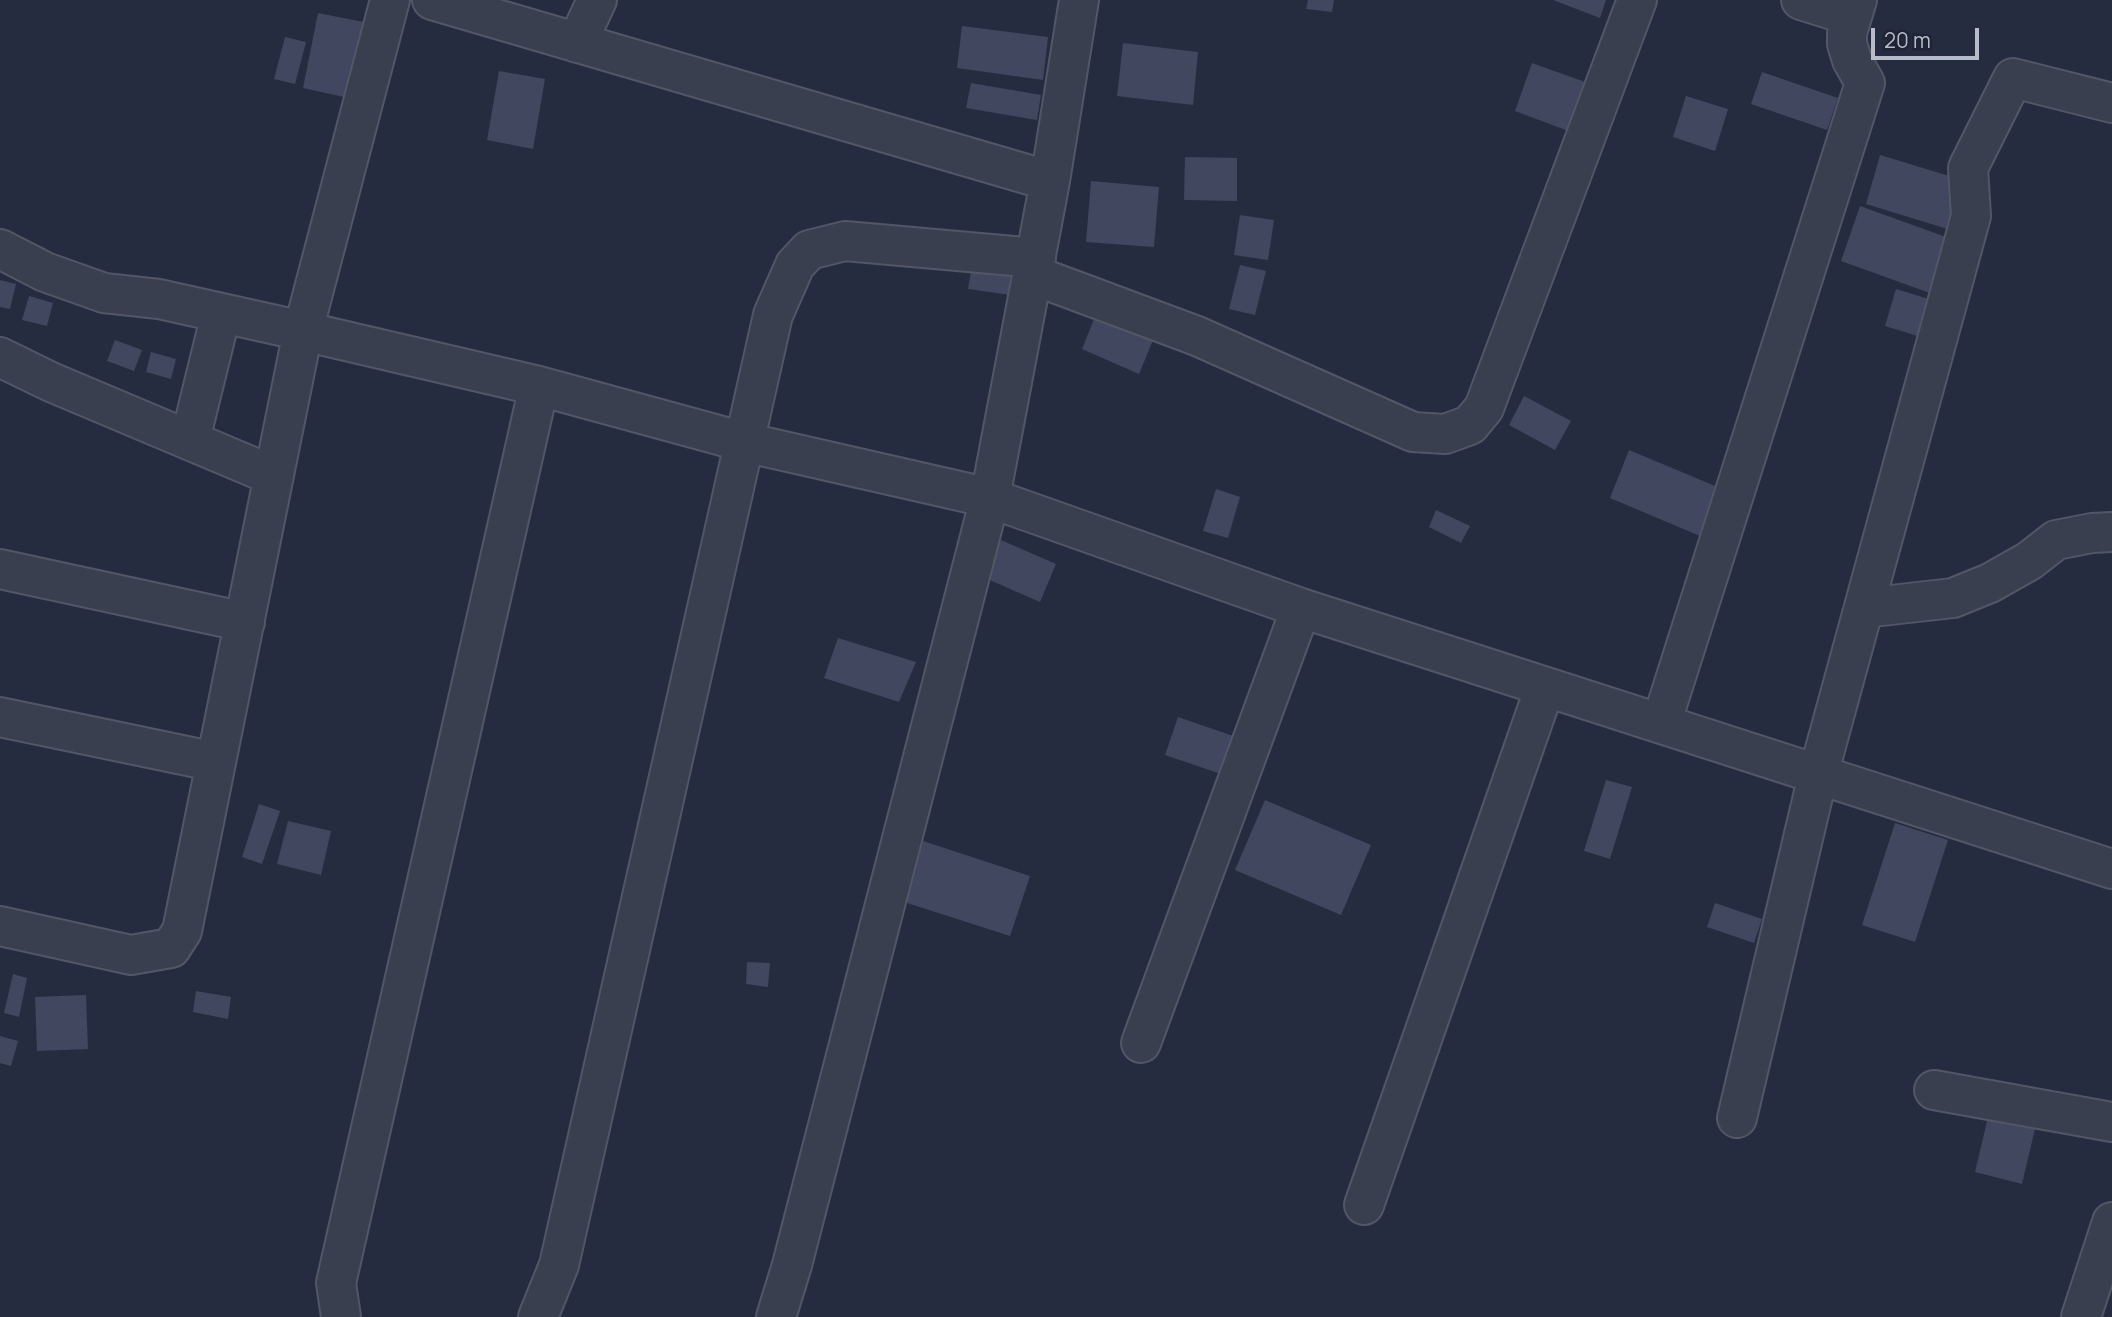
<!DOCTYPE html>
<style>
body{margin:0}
#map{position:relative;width:2112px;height:1317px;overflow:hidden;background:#262c40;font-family:Manrope,sans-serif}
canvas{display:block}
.scale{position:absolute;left:1871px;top:28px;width:108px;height:32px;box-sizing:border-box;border:4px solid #b7bbca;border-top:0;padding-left:9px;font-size:21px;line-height:24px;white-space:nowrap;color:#b7bbca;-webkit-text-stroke:5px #1f2435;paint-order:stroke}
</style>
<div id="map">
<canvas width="2112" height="1317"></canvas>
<div class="scale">20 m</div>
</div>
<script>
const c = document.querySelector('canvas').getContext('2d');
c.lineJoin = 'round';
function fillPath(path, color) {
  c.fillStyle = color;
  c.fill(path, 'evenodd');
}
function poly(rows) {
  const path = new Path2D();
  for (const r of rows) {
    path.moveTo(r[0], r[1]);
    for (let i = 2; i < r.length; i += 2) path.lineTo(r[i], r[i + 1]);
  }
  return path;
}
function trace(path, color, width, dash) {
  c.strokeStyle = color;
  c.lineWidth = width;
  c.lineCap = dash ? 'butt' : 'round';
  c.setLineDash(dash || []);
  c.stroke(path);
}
fillPath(poly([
 [1308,0,1334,0,1332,12,1306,9],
 [1553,0,1606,0,1600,18],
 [318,13,369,23,353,99,303,88],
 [962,26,1048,37,1043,80,957,68],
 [285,37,306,42,295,84,274,79],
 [1123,43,1198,52,1193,105,1117,96],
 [1532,63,1588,83,1571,132,1515,111],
 [499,71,545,79,533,149,487,140],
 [1762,72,1838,98,1827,130,1751,104],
 [971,83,1041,95,1037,120,966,108],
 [1686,96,1728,109,1715,151,1673,137],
 [1880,155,1969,182,1954,231,1866,204],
 [1185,157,1237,158,1237,201,1184,200],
 [1091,181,1159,187,1154,247,1086,242],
 [1860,206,1957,241,1938,296,1841,261],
 [1240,215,1274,220,1268,260,1234,255],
 [1240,265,1266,271,1255,315,1229,309],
 [971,271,1014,277,1011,295,968,289],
 [0,280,16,284,10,309,0,307],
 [1896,289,1939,302,1927,339,1885,326],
 [29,296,53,303,47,326,22,320],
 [1100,304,1158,328,1139,374,1082,349],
 [115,340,142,350,134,371,107,361],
 [151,352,176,359,171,379,146,372],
 [1524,396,1571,421,1555,450,1509,425],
 [1629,450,1720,488,1700,536,1610,498],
 [1216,489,1240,497,1228,538,1203,531],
 [1436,510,1470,526,1461,543,1429,527],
 [1001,540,1056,564,1040,602,985,578],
 [838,638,916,662,899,702,824,678],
 [1178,717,1239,738,1227,776,1165,755],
 [1606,780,1632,787,1610,859,1584,851],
 [1265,800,1371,845,1341,915,1235,870],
 [259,804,280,811,262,864,242,857],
 [288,821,331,831,321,875,277,864],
 [1895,823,1948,840,1915,942,1862,925],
 [920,840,1030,876,1010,936,901,901],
 [1715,903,1762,919,1754,943,1707,927],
 [747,962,770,963,768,987,746,984],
 [13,974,27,978,19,1017,4,1013],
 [196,991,231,997,228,1019,193,1012],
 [86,995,88,1049,37,1051,35,997],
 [0,1036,18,1041,11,1066,0,1063],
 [1988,1117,2035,1129,2022,1184,1975,1172]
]), '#40475e');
const minor = poly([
 [432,0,1050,181],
 [1801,0,1852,16],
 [577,43,597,0],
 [0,249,45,272,104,293,159,299,303,331,539,386,744,442,990,498,1301,608,2112,869],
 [1033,275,1197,336,1413,432,1445,434,1470,425,1484,408,1637,0],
 [0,357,51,382,274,476],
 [190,440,221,314],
 [0,569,245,622],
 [1864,608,1953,598,1990,583,2029,561,2056,540,2092,533,2112,532],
 [0,717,216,762],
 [1661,724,1865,83,1852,60,1847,44,1847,33,1857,0],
 [0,926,131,955,171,948,182,931,303,331,390,0],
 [1141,1043,1301,608],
 [1934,1090,2112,1122],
 [1737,1118,1818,775,1971,216,1968,168,2013,78,2112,103],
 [1364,1205,1545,687],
 [341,1317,336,1283,539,386],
 [538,1317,559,1265,773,315,795,265,809,250,845,241,1036,258],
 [776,1317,792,1265,990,498,1050,181,1079,0],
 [2081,1317,2112,1222]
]);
trace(minor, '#525767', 42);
trace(minor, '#3a3f50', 38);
</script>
